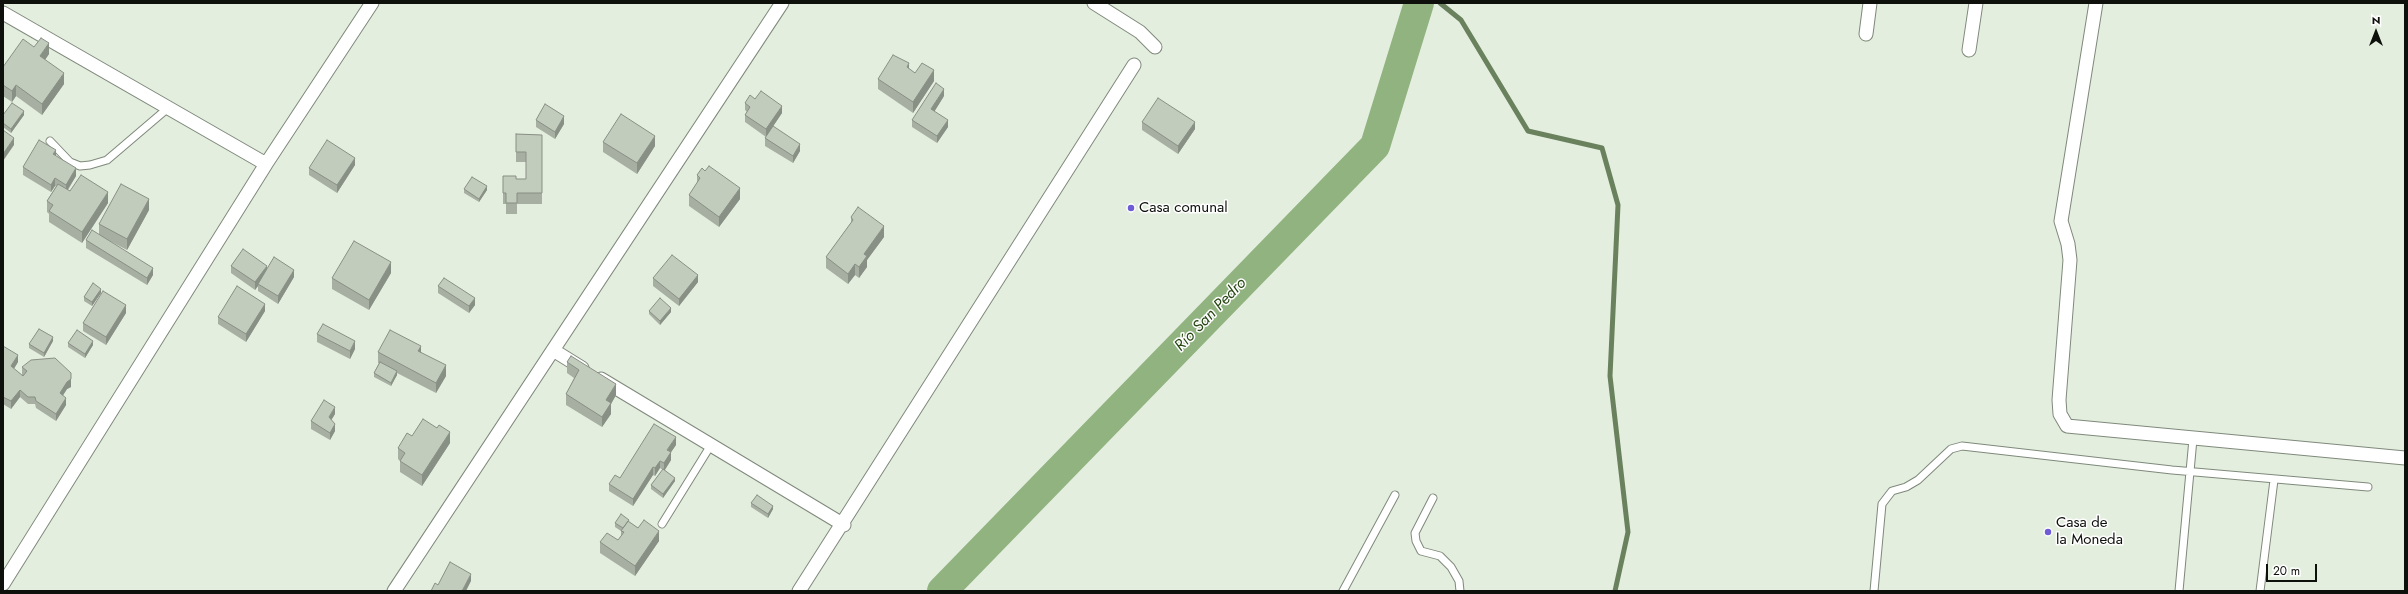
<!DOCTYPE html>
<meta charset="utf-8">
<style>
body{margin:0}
#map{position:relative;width:2408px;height:594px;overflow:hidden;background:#e4eedf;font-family:Jost,sans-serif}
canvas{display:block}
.frame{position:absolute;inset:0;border:4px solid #0d100b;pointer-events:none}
.north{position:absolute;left:2356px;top:12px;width:40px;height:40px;-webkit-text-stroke:3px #fff;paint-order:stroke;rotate:0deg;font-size:11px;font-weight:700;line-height:16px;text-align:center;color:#0d100b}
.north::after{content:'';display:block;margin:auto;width:14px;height:18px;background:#0d100b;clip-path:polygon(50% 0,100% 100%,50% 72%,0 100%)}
.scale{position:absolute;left:2266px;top:564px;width:51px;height:18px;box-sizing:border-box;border:2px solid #0d100b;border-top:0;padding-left:5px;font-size:12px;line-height:14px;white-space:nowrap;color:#0d100b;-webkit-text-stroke:3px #fff;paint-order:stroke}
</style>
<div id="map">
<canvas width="2408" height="594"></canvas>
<div class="frame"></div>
<div class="north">N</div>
<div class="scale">20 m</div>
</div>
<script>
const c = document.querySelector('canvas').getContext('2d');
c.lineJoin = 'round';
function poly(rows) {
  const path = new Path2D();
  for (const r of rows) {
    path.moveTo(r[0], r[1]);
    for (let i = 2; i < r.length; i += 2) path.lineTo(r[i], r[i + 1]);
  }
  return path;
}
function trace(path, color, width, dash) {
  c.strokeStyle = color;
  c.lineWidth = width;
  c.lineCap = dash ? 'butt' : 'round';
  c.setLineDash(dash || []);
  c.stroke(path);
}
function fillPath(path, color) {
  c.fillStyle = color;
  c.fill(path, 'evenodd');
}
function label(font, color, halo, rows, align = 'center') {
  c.font = font + ' Jost,sans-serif';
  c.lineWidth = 3;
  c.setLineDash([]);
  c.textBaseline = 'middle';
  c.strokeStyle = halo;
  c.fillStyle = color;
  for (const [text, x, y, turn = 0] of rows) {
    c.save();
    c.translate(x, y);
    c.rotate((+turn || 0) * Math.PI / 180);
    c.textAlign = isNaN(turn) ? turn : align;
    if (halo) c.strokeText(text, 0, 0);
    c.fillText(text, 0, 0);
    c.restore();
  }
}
trace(poly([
 [1440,3,1461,20,1528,131,1602,148,1618,205,1610,376,1628,532,1615,591]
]), '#69825d', 5);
trace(poly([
 [942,591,1375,146,1419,3]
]), '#91b380', 30);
const lane = poly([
 [50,141,70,162,80,166,90,165,107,160,168,108],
 [1433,498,1415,533,1416,541,1421,551,1440,556,1451,567,1459,581,1460,591],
 [662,524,711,445],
 [1343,591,1395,495],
 [1874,591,1882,504,1892,491,1906,487,1918,480,1951,449,1962,446,2172,470,2368,487],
 [2179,591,2193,439],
 [2260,591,2274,480]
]);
const street = poly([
 [1094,3,1140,32,1155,47],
 [2096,3,2061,221,2068,244,2070,260,2059,400,2060,414,2067,426,2405,458],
 [3,13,266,164],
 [1866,34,1870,3],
 [1969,50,1976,3],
 [553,350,582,368],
 [601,379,844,525],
 [3,584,266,164,372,3],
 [394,591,782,3],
 [799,591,1134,65]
]);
trace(lane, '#7f897b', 9);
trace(street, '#7f897b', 15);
trace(lane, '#fff', 7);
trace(street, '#fff', 13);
fillPath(poly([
 [34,47,49,54,45,60,64,84,42,115,16,96,12,102,3,96,3,67],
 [909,69,915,73,934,81,913,113,878,89,878,79],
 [944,96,934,112,948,127,937,143,912,127,912,120],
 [755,99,782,113,773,126,800,151,793,163,765,146,765,138,766,137,745,122,745,115,747,112,745,110,745,103],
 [3,115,24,115,11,133,3,127],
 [536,120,564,124,555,139,536,127],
 [1142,122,1195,129,1178,154,1142,130],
 [516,134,542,135,542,204,517,204,517,214,506,214,506,204,503,204,503,176,516,179,526,179,526,162,516,162],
 [603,142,655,146,637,174,603,152],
 [56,156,76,176,68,190,70,191,108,203,82,243,49,222,49,214,47,212,47,201,56,186,55,186,51,192,23,175,23,167],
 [355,165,337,193,309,175,309,168],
 [697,175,740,199,719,227,689,206,689,195,697,183],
 [464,189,487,190,479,202,464,193],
 [149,210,127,250,106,239,153,275,147,285,86,248,86,240,99,235,99,224],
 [851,217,884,237,867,260,867,267,859,278,855,275,848,284,826,268,826,257,851,223],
 [231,266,267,270,294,277,278,304,258,291,258,286,255,290,231,273],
 [391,273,369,310,332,289,332,278],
 [653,278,698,282,679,306,653,286],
 [438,286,475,305,469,313,438,293],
 [101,293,92,306,84,301,84,297],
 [265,311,246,342,218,324,218,317],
 [649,311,671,312,660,325,649,314],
 [126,313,106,345,83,331,83,323],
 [317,334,355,349,350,359,317,342],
 [53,341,44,357,29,348,29,344],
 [68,343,93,345,85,358,68,347],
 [3,346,18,362,14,369,22,375,22,367,71,387,67,389,63,395,66,405,56,421,36,408,35,404,28,404,20,397,11,409,3,404],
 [378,352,421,352,446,376,436,393,397,373,397,375,391,386,374,377,374,373,379,363,378,363],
 [571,356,616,395,611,404,611,414,602,427,566,405,566,394,574,378,567,373,567,362],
 [335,414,331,420,335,431,330,440,311,429,311,421],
 [412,436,450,443,422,486,400,472,400,461,398,459,398,448],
 [676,445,671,452,671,460,665,470,675,481,663,498,651,489,651,485,663,470,660,468,655,476,653,475,633,506,609,491,609,484,620,478],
 [751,503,773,509,768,518,751,507],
 [629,522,659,541,635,576,600,553,600,542,618,540,621,536,621,531,615,527,615,523]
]), '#a7afa3');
fillPath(poly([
 [49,43,49,54,40,67,40,56],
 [909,63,909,74,907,67],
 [934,70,934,81,913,113,913,102],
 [64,73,64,84,42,115,42,104],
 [16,85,16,96,12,102,12,91],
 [944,89,944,96,931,117,931,109],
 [782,106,782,113,766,137,766,129],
 [24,111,24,115,11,133,11,129],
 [564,116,564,124,555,139,555,132],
 [948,120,948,127,937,143,937,136],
 [1195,122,1195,129,1178,154,1178,146],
 [655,136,655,146,637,174,637,163],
 [14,138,14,145,3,161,3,154],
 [800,144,800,151,793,163,793,156],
 [56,150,56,157,53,154],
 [355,158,355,165,337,193,337,185],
 [76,168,76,176,66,192,66,185],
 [55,178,55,186,51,192,51,185],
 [487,186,487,190,479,202,479,199],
 [740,188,740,199,719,227,719,217],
 [108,192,108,203,82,243,82,232],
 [149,199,149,210,127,250,127,239],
 [884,226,884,237,867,260,867,267,859,278,859,267,864,254],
 [391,262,391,273,369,310,369,300],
 [855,264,855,275,848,284,848,274],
 [267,266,267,273,258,284,258,286,255,290,255,282],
 [153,268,153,275,147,285,147,278],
 [294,270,294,277,278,304,278,296],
 [698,275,698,282,679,306,679,299],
 [101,289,101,293,92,306,92,302],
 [475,298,475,305,469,313,469,306],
 [265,304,265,311,246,342,246,334],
 [126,305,126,313,106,345,106,337],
 [671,308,671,312,660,325,660,321],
 [53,337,53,341,44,357,44,353],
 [93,341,93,345,85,358,85,354],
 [355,341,355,349,350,359,350,351],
 [421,346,421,357,418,351],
 [18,355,18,362,11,373,11,366],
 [446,365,446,376,436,393,436,383],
 [397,371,397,375,391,386,391,383],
 [71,373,71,387,67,389,60,400,60,393],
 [616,384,616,395,611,404,611,414,602,427,602,417,606,400],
 [20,390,20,397,11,409,11,401],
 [66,398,66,405,56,421,56,414],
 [335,407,335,414,329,424,329,417],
 [335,424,335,431,330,440,330,433],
 [450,432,450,443,422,486,422,475],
 [676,437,676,445,667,458,667,450],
 [671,452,671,460,664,471,664,463],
 [660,461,660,468,655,476,655,468],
 [653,467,653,475,633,506,633,499],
 [675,478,675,481,663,498,663,494],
 [773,506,773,509,768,518,768,514],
 [659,531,659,541,635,576,635,566],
 [471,574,471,581,466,591,462,591]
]), '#888f84');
const building = poly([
 [41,38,49,43,40,56,64,73,42,104,16,85,12,91,3,85,3,67,23,39,34,47,41,38],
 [893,55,909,63,907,67,915,73,922,63,934,70,913,102,878,79,893,55],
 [936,83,944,89,931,109,948,120,937,136,912,120,936,83],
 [761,91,782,106,766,129,745,115,750,107,745,103,750,95,755,99,761,91],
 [1158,98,1195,122,1178,146,1142,122,1158,98],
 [12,103,24,111,11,129,3,123,3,115,12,103],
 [545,104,564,116,555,132,536,120,545,104],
 [621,114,655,136,637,163,603,142,621,114],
 [773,126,800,144,793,156,765,138,773,126],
 [3,130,14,138,3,154,3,130],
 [516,134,542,135,542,193,517,193,517,203,506,203,506,193,503,193,503,176,516,176,516,179,526,179,526,152,516,152,516,134],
 [39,140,56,150,53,154,76,168,66,185,55,178,51,185,23,167,39,140],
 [327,140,355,158,337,185,309,168,327,140],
 [709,166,740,188,719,217,689,195,700,178,697,175,702,168,705,171,709,166],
 [81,175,108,192,82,232,49,211,53,205,47,201,58,184,70,191,81,175],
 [472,177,487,186,479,199,464,189,472,177],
 [121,184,149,199,127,239,99,224,121,184],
 [858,207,884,226,864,254,867,256,859,267,855,264,848,274,826,257,853,220,851,217,858,207],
 [92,230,153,268,147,278,86,240,92,230],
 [354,241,391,262,369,300,332,278,354,241],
 [243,249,267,266,255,282,231,266,243,249],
 [672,255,698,275,679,299,653,278,672,255],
 [274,257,294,270,278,296,258,284,274,257],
 [444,278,475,298,469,306,438,286,444,278],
 [93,283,101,289,92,302,84,297,93,283],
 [237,286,265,304,246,334,218,317,237,286],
 [103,291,126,305,106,337,83,323,103,291],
 [660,298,671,308,660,321,649,311,660,298],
 [323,324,355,341,350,351,317,334,323,324],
 [39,329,53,337,44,353,29,344,39,329],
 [77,330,93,341,85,354,68,343,77,330],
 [390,330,421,346,418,351,446,365,436,383,378,352,390,330],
 [3,346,18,355,11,366,23,376,27,371,22,367,31,360,55,358,71,373,71,379,67,382,60,393,66,398,56,414,36,401,35,397,28,397,20,390,11,401,3,397,3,346],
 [571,356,616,384,606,400,611,403,602,417,566,394,579,370,567,362,571,356],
 [380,362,397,371,391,383,374,373,380,362],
 [324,400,335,407,329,417,335,424,330,433,311,421,324,400],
 [423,419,437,428,439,425,450,432,422,475,400,461,405,453,398,448,407,433,412,436,423,419],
 [654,424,676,437,667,450,671,452,664,463,660,461,655,468,653,467,633,499,609,484,615,475,620,478,654,424],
 [663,469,675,478,663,494,651,485,663,469],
 [757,495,773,506,768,514,751,503,757,495],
 [621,514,629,520,623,528,615,523,621,514],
 [644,520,659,531,635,566,600,542,607,533,618,540,624,532,621,531,628,521,638,528,644,520],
 [450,562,471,574,462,591,431,591,435,583,438,585,450,562]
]);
fillPath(building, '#c2ccbd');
trace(building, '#888f84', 1);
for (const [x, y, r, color] of [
 [1131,208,4,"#6d5cd6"],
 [2048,532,4,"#6d5cd6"]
]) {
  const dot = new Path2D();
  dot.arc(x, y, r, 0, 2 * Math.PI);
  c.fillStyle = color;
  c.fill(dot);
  trace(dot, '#fff', 1.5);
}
label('15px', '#0d100b', '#fff', [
 ["Casa comunal",1139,208],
 ["Casa de",2056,523],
 ["la Moneda",2056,540]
], 'left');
label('italic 16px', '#274712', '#fff', [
 ["Río San Pedro",1211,315,-46]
]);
</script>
